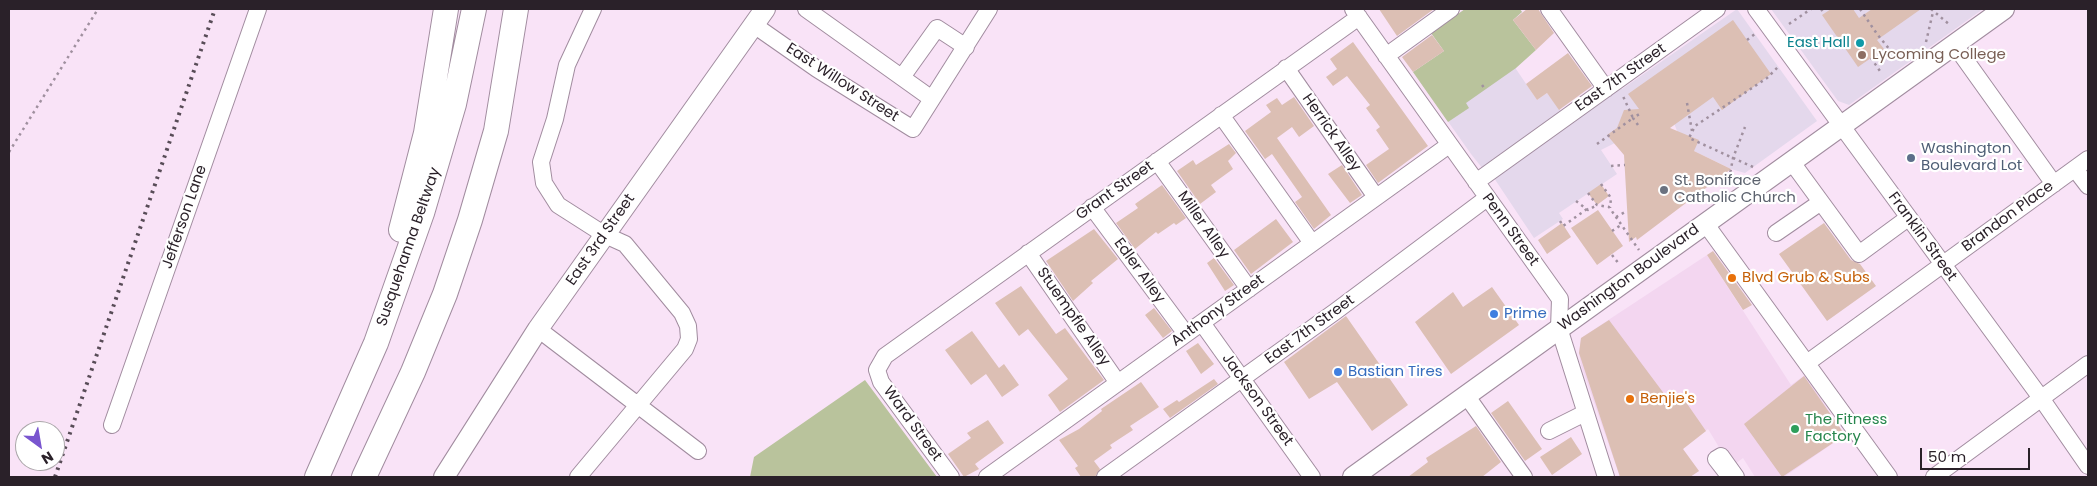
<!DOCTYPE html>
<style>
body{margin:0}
#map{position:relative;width:2097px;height:486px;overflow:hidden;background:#f9e3f7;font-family:Poppins,sans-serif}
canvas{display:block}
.frame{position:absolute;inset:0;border:10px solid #2a2129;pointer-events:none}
.north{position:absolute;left:15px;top:421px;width:50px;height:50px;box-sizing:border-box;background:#fff;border:1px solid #aaa6a9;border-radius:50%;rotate:148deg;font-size:14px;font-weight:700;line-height:20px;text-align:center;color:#2a2129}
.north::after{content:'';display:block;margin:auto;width:18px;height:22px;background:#7955cf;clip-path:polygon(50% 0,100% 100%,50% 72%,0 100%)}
.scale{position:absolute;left:1920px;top:448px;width:110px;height:22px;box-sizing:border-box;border:2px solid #2a2129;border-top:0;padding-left:6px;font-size:15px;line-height:18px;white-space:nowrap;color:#2a2129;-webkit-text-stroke:4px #fff;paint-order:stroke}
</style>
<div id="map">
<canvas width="2097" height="486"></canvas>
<div class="frame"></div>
<div class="north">N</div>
<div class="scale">50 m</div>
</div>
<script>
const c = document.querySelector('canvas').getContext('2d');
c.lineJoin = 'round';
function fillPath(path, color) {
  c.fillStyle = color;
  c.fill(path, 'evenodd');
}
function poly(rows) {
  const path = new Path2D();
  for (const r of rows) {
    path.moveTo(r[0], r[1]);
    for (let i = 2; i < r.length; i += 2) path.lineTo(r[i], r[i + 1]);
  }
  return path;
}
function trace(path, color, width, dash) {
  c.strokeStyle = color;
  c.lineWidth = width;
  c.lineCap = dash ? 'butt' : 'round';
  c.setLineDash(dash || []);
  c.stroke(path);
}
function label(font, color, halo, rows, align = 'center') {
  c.font = font + ' Poppins,sans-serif';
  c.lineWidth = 4.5;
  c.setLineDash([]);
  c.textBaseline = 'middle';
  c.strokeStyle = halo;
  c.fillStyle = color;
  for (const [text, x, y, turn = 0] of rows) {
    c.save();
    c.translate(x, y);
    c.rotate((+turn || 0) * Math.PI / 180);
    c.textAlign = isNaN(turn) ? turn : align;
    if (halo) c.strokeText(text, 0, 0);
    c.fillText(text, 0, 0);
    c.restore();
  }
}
fillPath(poly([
 [1707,255,1791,385,1805,375,1845,435,1784,477,1755,477,1743,458,1731,467,1708,429,1683,449,1699,471,1690,477,1620,477,1581,365,1579,353,1581,338]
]), '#f3d6f0');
fillPath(poly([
 [1465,9,1520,9,1522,12,1513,20,1516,69,1537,100,1547,93,1566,117,1616,82,1622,89,1737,9,1817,121,1745,173,1731,169,1694,151,1677,131,1671,115,1601,150,1617,174,1559,213,1563,219,1534,238,1494,178,1487,174,1471,154,1413,72,1444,51,1431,33],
 [1771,9,1983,9,1849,105,1838,101]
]), '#e4d8ec');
fillPath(poly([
 [1465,9,1520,9,1522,12,1513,20,1536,50,1516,68,1466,103,1469,108,1448,122,1413,72,1444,51,1431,33],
 [865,380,937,477,750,477,754,457]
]), '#b9c39c');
fillPath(poly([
 [1379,9,1434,9,1397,36],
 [1527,9,1538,9,1554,33,1536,50,1513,20],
 [1831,9,1853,9,1859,18,1872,9,1921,9,1877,40,1884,49,1858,67,1822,15],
 [1733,20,1771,74,1722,110,1713,97,1670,128,1699,140,1694,151,1731,169,1637,240,1636,237,1629,242,1624,155,1607,135,1617,128,1624,110,1639,109,1628,94],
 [1432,35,1444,51,1413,72,1402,57],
 [1353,42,1428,146,1378,183,1366,165,1389,149,1376,130,1380,127,1366,108,1370,105,1347,76,1333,86,1326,77,1337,69,1330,59],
 [1568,53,1592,86,1559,110,1547,93,1537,100,1526,84],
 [1294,97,1314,126,1299,137,1292,127,1277,138,1331,215,1314,229,1295,202,1302,197,1272,154,1265,159,1245,131,1271,112,1266,105,1277,98,1282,105],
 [1229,144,1236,153,1228,161,1233,169,1211,185,1216,192,1200,204,1177,171,1193,160,1196,165],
 [1342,165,1362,195,1350,203,1328,174],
 [1601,184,1609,196,1597,205,1588,193],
 [1162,185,1186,218,1176,225,1174,223,1158,234,1156,232,1135,249,1116,223,1138,208,1135,204],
 [1598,210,1623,246,1597,265,1571,228],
 [1276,219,1293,242,1251,274,1234,250],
 [1562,223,1571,237,1547,254,1538,240],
 [1824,223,1851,260,1860,264,1876,286,1827,321,1779,254],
 [1094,229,1118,259,1091,281,1093,283,1073,301,1046,261],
 [1713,251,1752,305,1743,310,1707,255],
 [1214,258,1234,285,1225,291,1207,263],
 [1021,286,1056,334,1065,328,1104,380,1060,412,1048,395,1068,379,1028,329,1019,336,995,303],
 [1492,287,1519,325,1451,374,1415,322,1453,292,1463,307],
 [1154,308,1172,331,1163,338,1145,315],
 [1346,316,1408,405,1372,431,1337,382,1309,399,1284,362],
 [1609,320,1671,403,1681,395,1706,431,1683,449,1699,471,1690,477,1620,477,1579,353,1581,338],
 [972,331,999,368,1004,364,1019,385,1002,397,986,374,971,385,945,350],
 [1198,343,1214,364,1201,374,1186,351],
 [1804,376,1845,435,1782,477,1744,424],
 [1214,379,1218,384,1170,418,1163,409,1177,400,1179,402],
 [1141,382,1159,407,1130,426,1133,430,1110,445,1112,448,1094,461,1100,469,1095,477,1081,477,1075,468,1078,466,1059,440,1079,429,1102,411,1101,409],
 [1508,401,1542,449,1525,461,1491,413],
 [988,420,1004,443,975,464,979,469,964,477,948,454,971,438,967,433],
 [1476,426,1501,462,1482,477,1408,477,1428,462,1426,458],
 [1571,437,1582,454,1552,475,1540,457]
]), '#dcbfb4');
const minor = poly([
 [806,9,932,99],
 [1353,9,1560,299,1559,328,1606,477],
 [1549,9,1606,89],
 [1756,9,2041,398,2088,466],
 [754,25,817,69,913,129,989,9],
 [1954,44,2054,184],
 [1386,56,1451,9],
 [1286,68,1376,197],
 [902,77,937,28,966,47],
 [1221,115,1312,243],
 [1157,161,1249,289],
 [2075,169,2088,186],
 [1476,182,1717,9],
 [1821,202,1859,254,1908,218],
 [1092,207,1186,334],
 [1705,223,1889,477],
 [1776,233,1821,202,1791,161],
 [1028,253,1118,383],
 [1202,323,1312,477],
 [538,329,698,451],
 [1807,363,2088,159],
 [1466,395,1524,477],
 [112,425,258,9],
 [1549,431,1585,413],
 [578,477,685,349,689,339,688,326,682,313,625,244,605,235,558,205,544,183,541,162,555,119,567,65,593,9],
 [951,477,881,382,877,370,885,356,1359,17],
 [987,477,1449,145],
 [1105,477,1336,311,1487,198],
 [1730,477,1716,459,1721,456,1736,477],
 [1934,477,2088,364]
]);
const major = poly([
 [444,477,538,329,765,9],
 [1353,477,2004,9]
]);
const highway = poly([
 [401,230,426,133,446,9],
 [317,477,376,343,422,213,454,104,474,9],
 [364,477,413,372,445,294,470,220,496,131,516,9]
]);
trace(minor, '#a18c9f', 18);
trace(major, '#a18c9f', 22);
trace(highway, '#a18c9f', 26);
trace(poly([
 [1821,9,1824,13],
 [1860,9,1877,34,1899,61],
 [1931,9,1950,25],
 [1789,24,1811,9],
 [1747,40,1755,34],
 [1926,42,1933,12],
 [1871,58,1882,74],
 [1482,85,1485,89],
 [1687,103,1692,131],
 [1638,125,1633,118,1641,113],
 [1597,144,1633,118,1622,94],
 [9,152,98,9],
 [1611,166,1625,165],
 [1753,167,1689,138,1695,126,1767,78,1779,66],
 [1601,184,1611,198,1610,208],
 [1728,185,1733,158,1745,127],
 [1588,193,1597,205,1609,207,1639,250],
 [1576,201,1588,210,1597,205],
 [1616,217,1627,211],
 [1560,221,1563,226,1587,209],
 [1612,231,1621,225],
 [1612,255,1619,264]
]), '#a0909f', 2.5, [2.5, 4]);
trace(minor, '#fff', 16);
trace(major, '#fff', 20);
trace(highway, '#fff', 24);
trace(poly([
 [55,477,215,9]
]), '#584c57', 4, [2.5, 5]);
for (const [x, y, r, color] of [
 [1860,43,5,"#0f9aa8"],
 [1862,55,5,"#8d6e63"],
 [1911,158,5,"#5c6f8a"],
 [1664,190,5,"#6b7280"],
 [1732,278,5,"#e8710a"],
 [1494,314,5,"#3f7fe0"],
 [1338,372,5,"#3f7fe0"],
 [1630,399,5,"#e8710a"],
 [1795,429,5,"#2e9e5b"]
]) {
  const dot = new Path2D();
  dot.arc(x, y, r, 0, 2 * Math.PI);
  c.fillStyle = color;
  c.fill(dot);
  trace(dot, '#fff', 2);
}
label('15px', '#0d838f', '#fff', [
 ["East Hall",1850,43]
], 'right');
label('15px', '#785e54', '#fff', [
 ["Lycoming College",1872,55]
], 'left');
label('15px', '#2a2129', '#fff', [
 ["East 7th Street",1621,78,-35],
 ["East Willow Street",842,83,33],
 ["Herrick Alley",1331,133,55],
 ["Grant Street",1115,191,-35],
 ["Jefferson Lane",185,217,-71],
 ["Brandon Place",2008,217,-36],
 ["Miller Alley",1203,225,55],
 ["Penn Street",1510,230,54],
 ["Franklin Street",1922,237,54],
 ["East 3rd Street",601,240,-55],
 ["Susquehanna Beltway",409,247,-71],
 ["Edler Alley",1139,271,54],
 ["Washington Boulevard",1629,278,-36],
 ["Anthony Street",1218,311,-36],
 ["Stuempfle Alley",1073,317,55],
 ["East 7th Street",1310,330,-36],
 ["Jackson Street",1257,400,54],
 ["Ward Street",912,424,54]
]);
label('15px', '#4e5e75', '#fff', [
 ["Washington",1921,149],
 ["Boulevard Lot",1921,166]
], 'left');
label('15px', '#5b616d', '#fff', [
 ["St. Boniface",1674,181],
 ["Catholic Church",1674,198]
], 'left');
label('15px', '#c56008', '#fff', [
 ["Blvd Grub & Subs",1742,278],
 ["Benjie's",1640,399]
], 'left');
label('15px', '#366cbe', '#fff', [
 ["Prime",1504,314],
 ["Bastian Tires",1348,372]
], 'left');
label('15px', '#27864d', '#fff', [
 ["The Fitness",1805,420],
 ["Factory",1805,437]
], 'left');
</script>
